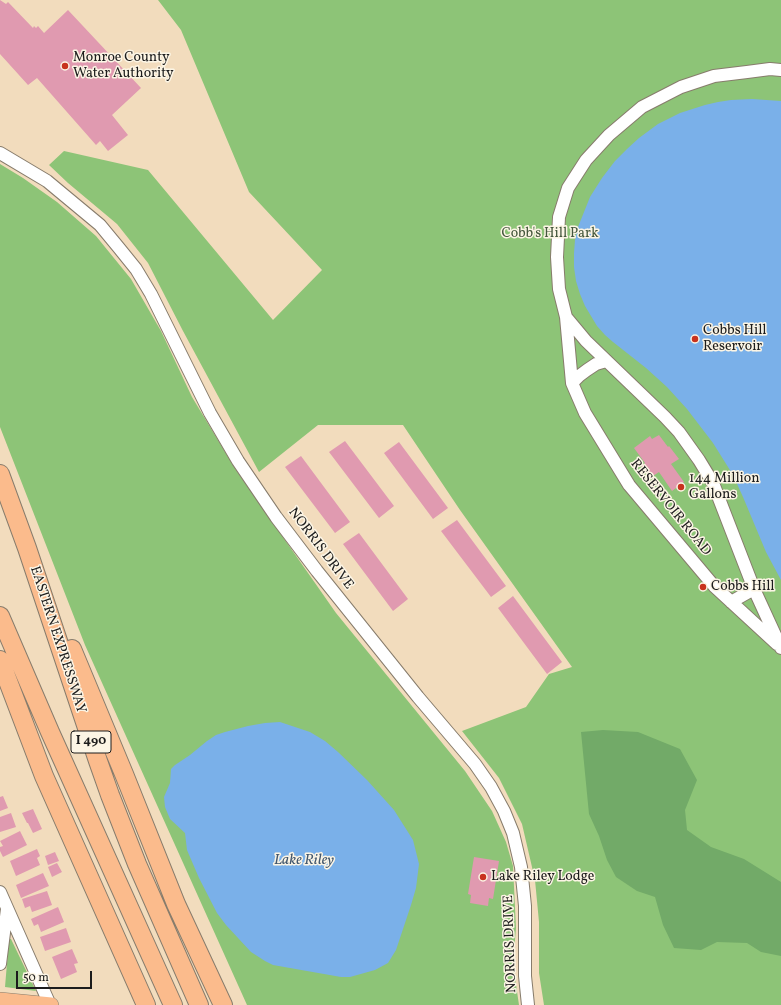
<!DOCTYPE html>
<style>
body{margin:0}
#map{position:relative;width:781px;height:1005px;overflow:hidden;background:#f2dcbd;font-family:Vollkorn,serif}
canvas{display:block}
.scale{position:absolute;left:16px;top:971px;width:76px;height:18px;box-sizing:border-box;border:2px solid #1c1c1c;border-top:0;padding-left:5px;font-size:12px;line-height:14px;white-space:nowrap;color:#1c1c1c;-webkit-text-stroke:3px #fcf5e5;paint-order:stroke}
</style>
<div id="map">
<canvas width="781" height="1005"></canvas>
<div class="scale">50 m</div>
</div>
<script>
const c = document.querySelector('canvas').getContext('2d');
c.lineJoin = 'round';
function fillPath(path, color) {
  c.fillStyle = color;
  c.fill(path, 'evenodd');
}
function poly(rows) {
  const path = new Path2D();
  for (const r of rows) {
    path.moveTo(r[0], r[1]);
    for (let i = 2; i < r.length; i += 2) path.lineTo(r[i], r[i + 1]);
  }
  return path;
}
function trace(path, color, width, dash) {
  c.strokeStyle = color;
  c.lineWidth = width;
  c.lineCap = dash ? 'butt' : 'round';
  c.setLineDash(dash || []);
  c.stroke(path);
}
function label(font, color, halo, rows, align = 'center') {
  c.font = font + ' Vollkorn,serif';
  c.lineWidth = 3;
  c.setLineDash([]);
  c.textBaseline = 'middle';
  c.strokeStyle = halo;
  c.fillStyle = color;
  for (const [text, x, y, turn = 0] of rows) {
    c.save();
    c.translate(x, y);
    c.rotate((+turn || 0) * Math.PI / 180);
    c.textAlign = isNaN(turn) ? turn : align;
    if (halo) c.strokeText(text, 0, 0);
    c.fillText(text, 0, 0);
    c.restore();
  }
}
fillPath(poly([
 [158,0,781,0,781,1005,544,1005,539,973,539,922,535,880,522,824,499,778,462,731,526,707,549,674,572,667,460,510,403,425,318,425,259,472,183,331,148,263,117,224,68,183,49,165,64,151,148,170,273,320,322,270,249,192,181,30],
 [0,164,23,178,57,202,96,236,131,279,161,331,192,397,236,470,336,613,465,771,492,811,506,842,513,866,516,928,513,964,519,1005,247,1005,85,645,0,427],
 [9,939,11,939,36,991,5,987]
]), '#8dc477');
fillPath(poly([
 [603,730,638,732,680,749,697,780,685,810,687,830,711,847,744,859,781,882,781,956,761,952,747,943,717,942,701,950,674,948,663,925,655,897,637,891,616,877,607,860,599,836,589,814,581,732]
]), '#72aa68');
fillPath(poly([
 [752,99,781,101,781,580,766,552,743,497,733,475,713,443,687,409,667,387,646,368,613,342,605,335,597,326,585,306,580,294,576,281,574,267,574,253,575,240,578,227,590,197,602,178,615,161,627,149,639,138,658,124,680,113,705,105,718,102,731,100],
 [280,722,310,732,325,741,338,752,367,780,394,810,413,840,419,864,416,888,411,905,396,950,388,963,375,970,350,977,341,977,273,965,265,961,251,952,226,925,217,913,199,878,187,850,185,833,170,819,165,807,164,797,170,783,171,769,175,765,190,755,207,741,216,735,225,732,248,726,265,723]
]), '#7ab0e9');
fillPath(poly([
 [0,0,6,4,8,2,33,28,34,26,36,28,38,26,44,33,68,10,141,88,112,115,128,135,108,151,100,141,96,145,37,78,28,85,0,54],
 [659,435,668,447,669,446,679,459,671,464,684,482,672,491,659,472,650,478,641,466,645,463,634,448,650,436,652,439],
 [345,441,394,506,379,518,329,452],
 [399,442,448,508,433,519,384,453],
 [301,456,350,522,335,533,285,467],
 [457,520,506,586,491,597,441,531],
 [359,533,408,599,393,611,343,544],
 [513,596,562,662,547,674,498,608],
 [3,796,8,808,0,811,0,797],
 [33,809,42,829,33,833,28,823,27,823,22,813],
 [11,813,16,827,0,832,0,817],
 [20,831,27,845,3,857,0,851,0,847,3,846,0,841],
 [37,849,40,856,37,858,40,865,16,876,10,861],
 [55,852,59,861,48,865,45,856],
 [474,857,499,861,493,899,489,898,488,906,470,903,471,895,468,894],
 [57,863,62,872,52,877,48,867],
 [43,873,49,886,21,898,16,885],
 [47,891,52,905,32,912,30,906,25,908,22,899],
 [58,907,64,922,41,932,38,924,34,926,31,919],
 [66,928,71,942,45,951,40,937],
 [72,949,78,963,74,964,77,972,61,979,52,957]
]), '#e09ab0');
const minor = poly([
 [781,70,770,69,747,72,714,76,681,87,642,107,609,135,586,160,568,188,559,217,557,257,559,289,566,317,586,341,665,417,679,432,699,460,713,483,754,589,781,648],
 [0,153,47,181,100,225,119,248,136,269,151,294,210,413,238,461,276,517,317,571,418,697,475,764,491,787,504,811,513,833,521,867,525,906,525,976,528,1005],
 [566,317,572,383,585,413,629,485,714,586,777,644],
 [572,383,579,376,587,370,596,364,606,361],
 [731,602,754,589],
 [0,892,50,1005],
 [0,964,7,909]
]);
const major = poly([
 [0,1000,51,1005]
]);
const highway = poly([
 [0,474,27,548,98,761,110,795,137,864,199,1005],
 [0,616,50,732,173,1005],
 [72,649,124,774,176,904,223,1005],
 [0,660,44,776,146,1005]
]);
trace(minor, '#877c6c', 14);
trace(major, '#877c6c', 16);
trace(highway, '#877c6c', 20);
trace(minor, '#fff', 12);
trace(major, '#fbbb8c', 15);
trace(highway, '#fbbb8c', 18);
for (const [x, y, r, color] of [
 [65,66,4,"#c8321e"],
 [695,339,4,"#c8321e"],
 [681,487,4,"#c8321e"],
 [703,587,4,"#c8321e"],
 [483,877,4,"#c8321e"]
]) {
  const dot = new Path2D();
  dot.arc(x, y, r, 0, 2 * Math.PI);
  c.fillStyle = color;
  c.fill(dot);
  trace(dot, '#fcf5e5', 1.5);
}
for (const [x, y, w] of [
 [91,742,40]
]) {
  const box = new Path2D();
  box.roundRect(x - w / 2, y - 11, w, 22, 3);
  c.fillStyle = '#fcf5e5';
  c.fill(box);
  trace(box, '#1c1c1c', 1);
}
label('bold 13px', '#1c1c1c', null, [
 ["I 490",91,742]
]);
label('14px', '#1c1c1c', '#fcf5e5', [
 ["Monroe County",73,58],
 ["Water Authority",73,74],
 ["Cobbs Hill",703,331],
 ["Reservoir",703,347],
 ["144 Million",689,479],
 ["Gallons",689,495],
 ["Cobbs Hill",711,587],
 ["Lake Riley Lodge",491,877]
], 'left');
label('14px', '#44573c', '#fcf5e5', [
 ["Cobb's Hill Park",550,234]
]);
label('14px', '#1c1c1c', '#fcf5e5', [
 ["RESERVOIR ROAD",670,508,51],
 ["NORRIS DRIVE",320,549,53],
 ["EASTERN EXPRESSWAY",57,640,72],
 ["NORRIS DRIVE",511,944,-92]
]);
label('italic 15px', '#42576e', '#fcf5e5', [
 ["Lake Riley",304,861]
]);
</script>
